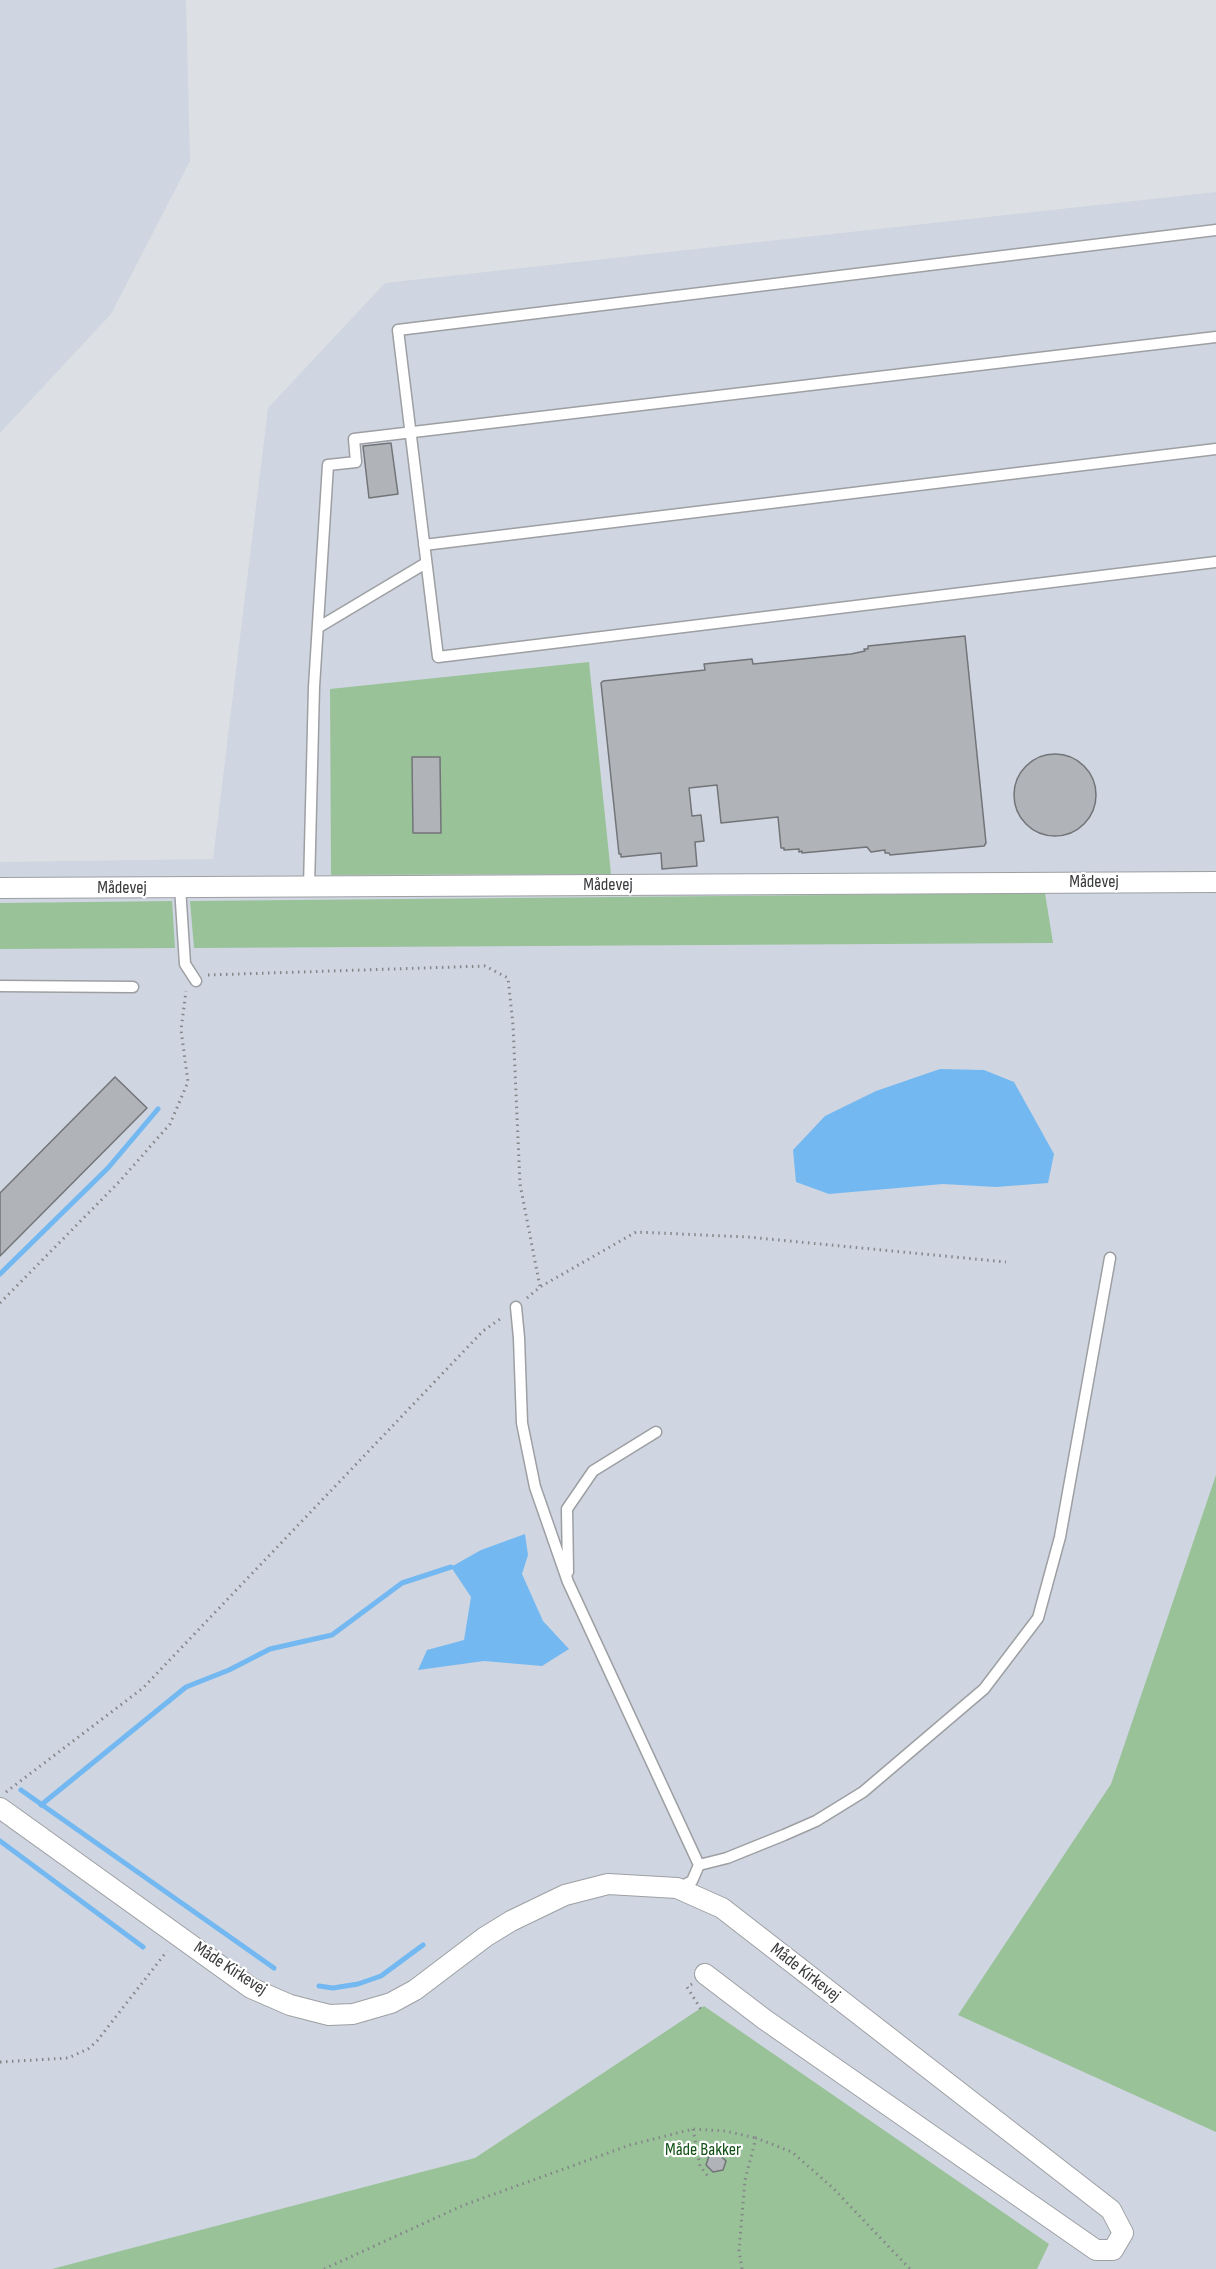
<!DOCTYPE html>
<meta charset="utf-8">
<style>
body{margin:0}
canvas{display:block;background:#dcdfe3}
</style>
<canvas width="1216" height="2269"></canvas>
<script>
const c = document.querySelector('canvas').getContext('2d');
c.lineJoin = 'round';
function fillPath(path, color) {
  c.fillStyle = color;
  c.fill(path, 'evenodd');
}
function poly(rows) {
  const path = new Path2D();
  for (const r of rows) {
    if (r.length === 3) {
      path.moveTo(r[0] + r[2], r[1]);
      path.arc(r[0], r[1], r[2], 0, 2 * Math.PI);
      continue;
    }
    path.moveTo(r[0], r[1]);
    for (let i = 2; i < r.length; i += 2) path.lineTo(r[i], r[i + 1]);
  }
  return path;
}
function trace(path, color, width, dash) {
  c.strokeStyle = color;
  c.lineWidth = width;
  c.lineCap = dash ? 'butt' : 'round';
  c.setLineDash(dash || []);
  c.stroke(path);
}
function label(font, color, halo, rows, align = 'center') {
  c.font = font + ' "Sofia Sans Condensed",sans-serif';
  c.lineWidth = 4.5;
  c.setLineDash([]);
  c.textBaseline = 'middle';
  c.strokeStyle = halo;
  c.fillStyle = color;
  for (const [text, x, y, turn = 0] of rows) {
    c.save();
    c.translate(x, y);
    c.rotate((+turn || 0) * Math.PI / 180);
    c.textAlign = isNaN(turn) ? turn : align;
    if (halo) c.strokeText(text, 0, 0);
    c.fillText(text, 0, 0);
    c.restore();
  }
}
fillPath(poly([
 [0,0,186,0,190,161,111,314,0,433],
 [1216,192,1216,2269,0,2269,0,862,213,859,268,408,385,283]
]), '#cfd6e1');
fillPath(poly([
 [589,662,611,874,331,875,330,689],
 [1045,893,1053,943,194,948,190,901],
 [172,901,175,948,0,949,0,903],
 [1216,1475,1216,2132,958,2015,1111,1784],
 [704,2006,1049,2244,1037,2269,52,2269,475,2158]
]), '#99c298');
fillPath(poly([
 [940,1069,984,1070,1014,1082,1054,1154,1048,1183,996,1187,943,1184,829,1194,796,1182,793,1150,825,1116,876,1091],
 [525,1534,528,1555,522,1574,543,1621,569,1649,542,1666,484,1661,418,1670,427,1650,464,1640,471,1597,451,1567,481,1550]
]), '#73b8f1');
trace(poly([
 [0,1274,108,1168,158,1109],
 [21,1790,274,1968],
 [41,1805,186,1687,229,1670,270,1649,332,1635,402,1583,451,1567],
 [0,1841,143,1947],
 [319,1986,333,1988,358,1984,381,1976,423,1945]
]), '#73b8f1', 5);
const building = poly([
 [391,443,398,494,369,498,363,446,391,443],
 [965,636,986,843,984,846,890,855,889,853,885,853,885,850,871,852,867,847,802,853,802,851,799,852,799,849,784,850,784,848,781,848,778,817,721,823,717,785,689,788,692,816,701,815,704,841,695,842,697,866,662,869,661,853,621,857,621,854,619,854,601,683,603,681,705,670,704,664,752,659,753,664,851,654,865,651,864,649,868,649,868,646,965,636],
 [1055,795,41],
 [412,757,440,757,441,833,413,833,412,757],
 [115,1077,147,1108,0,1256,0,1193,115,1077],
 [719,2154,726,2161,723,2170,713,2172,706,2165,709,2156,719,2154]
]);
fillPath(building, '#b0b3b7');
trace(building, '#727478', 1.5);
const lane = poly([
 [1216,230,398,330,438,657,1216,562],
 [424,545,1216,449],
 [319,627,426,563],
 [180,887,185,964,196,981],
 [309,887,314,687,328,465,356,462,354,439,1216,337],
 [0,986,133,987],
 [516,1307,519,1338,522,1423,535,1487,568,1582,699,1865,727,1858,784,1835,816,1821,863,1792,984,1689,1038,1618,1060,1537,1110,1258],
 [568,1572,567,1509,593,1471,656,1432],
 [678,1888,692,1881,699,1865]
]);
const street = poly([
 [0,888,1216,882],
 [0,1808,251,1988,290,2005,329,2015,353,2014,391,2003,415,1990,485,1937,511,1921,565,1895,608,1884,677,1888,722,1908,1111,2210,1123,2233,1113,2250,1096,2250,764,2019,705,1974]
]);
trace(lane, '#9d9fa3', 13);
trace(street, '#9d9fa3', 22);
trace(poly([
 [208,975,485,966,508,978,513,1025,520,1184,540,1287],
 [527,1298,540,1287,636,1232,748,1237,1006,1262],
 [0,1303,119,1182,170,1124,188,1082,181,1030,186,991],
 [6,1792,143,1688,483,1331,503,1317],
 [692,1984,687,1987,702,2011],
 [0,2062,68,2058,88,2049,97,2041,167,1951],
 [693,2129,700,2166,710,2179],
 [324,2269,464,2205,630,2145,693,2129,725,2131,756,2138],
 [742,2269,739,2250,745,2180,756,2138,792,2152,833,2188,910,2269]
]), '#848689', 3, [1.5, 4.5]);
trace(lane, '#fff', 10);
trace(street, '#fff', 20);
label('18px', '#393a3c', '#fff', [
 ["Mådevej",1094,882],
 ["Mådevej",608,885],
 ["Mådevej",122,888],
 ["Måde Kirkevej",230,1969,33],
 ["Måde Kirkevej",805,1973,38]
]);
label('18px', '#135116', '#fff', [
 ["Måde Bakker",703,2150]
]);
</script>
